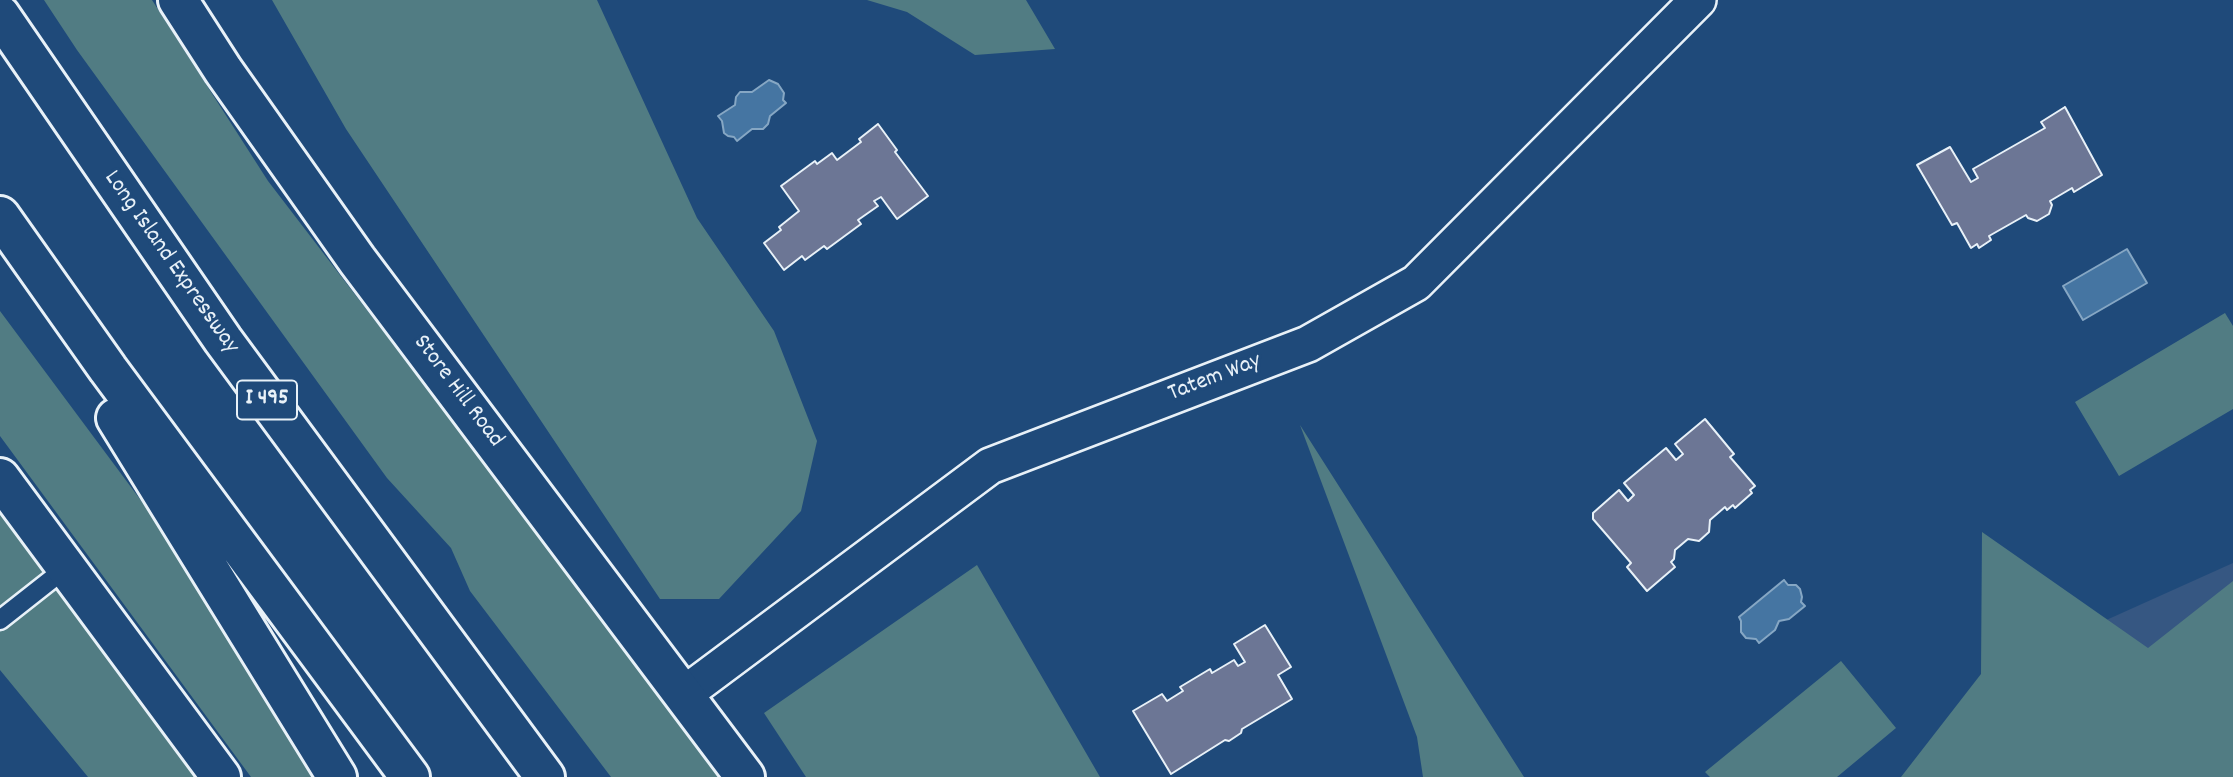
<!DOCTYPE html>
<style>
body{margin:0}
canvas{display:block;background:#1f4a7a}
</style>
<canvas width="2233" height="777"></canvas>
<script>
const c = document.querySelector('canvas').getContext('2d');
c.lineJoin = 'round';
function fillPath(path, color) {
  c.fillStyle = color;
  c.fill(path, 'evenodd');
}
function poly(rows) {
  const path = new Path2D();
  for (const r of rows) {
    path.moveTo(r[0], r[1]);
    for (let i = 2; i < r.length; i += 2) path.lineTo(r[i], r[i + 1]);
  }
  return path;
}
function trace(path, color, width, dash) {
  c.strokeStyle = color;
  c.lineWidth = width;
  c.lineCap = dash ? 'butt' : 'round';
  c.setLineDash(dash || []);
  c.stroke(path);
}
function label(font, color, halo, rows, align = 'center') {
  c.font = font + ' Dekko,sans-serif';
  c.lineWidth = 6;
  c.setLineDash([]);
  c.textBaseline = 'middle';
  c.strokeStyle = halo;
  c.fillStyle = color;
  for (const [text, x, y, turn = 0] of rows) {
    c.save();
    c.translate(x, y);
    c.rotate((+turn || 0) * Math.PI / 180);
    c.textAlign = isNaN(turn) ? turn : align;
    if (halo) c.strokeText(text, 0, 0);
    c.fillText(text, 0, 0);
    c.restore();
  }
}
fillPath(poly([
 [2233,563,2233,777,2053,644]
]), '#365782');
fillPath(poly([
 [44,0,152,0,268,181,725,777,611,777,470,591,451,548,387,478,77,50],
 [272,0,597,0,697,218,774,331,817,441,801,511,719,599,660,599,346,129],
 [867,0,1026,0,1055,49,975,55,907,12],
 [0,311,151,514,313,777,251,777,0,436],
 [2225,313,2233,326,2233,409,2119,476,2075,402],
 [1300,425,1524,777,1423,777,1417,737],
 [0,478,221,777,88,777,0,670],
 [1982,532,2148,648,2233,581,2233,777,1901,777,1981,674],
 [977,565,1100,777,806,777,764,713],
 [1841,661,1896,728,1837,777,1710,777,1705,772]
]), '#517c83');
const water = poly([
 [769,80,778,84,784,93,783,100,786,103,770,116,768,124,763,129,752,129,737,141,734,137,728,136,724,133,722,121,718,116,735,105,736,97,740,92,752,92,769,80],
 [2127,249,2147,283,2083,320,2063,286,2127,249],
 [1784,580,1788,585,1796,585,1800,589,1802,597,1801,602,1805,606,1789,619,1779,621,1775,630,1759,643,1756,639,1746,638,1741,632,1741,621,1739,617,1784,580]
]);
fillPath(water, '#4575a2');
trace(water, '#86a7c4', 2);
const building = poly([
 [2065,107,2102,175,2074,192,2072,188,2050,201,2052,205,2049,214,2037,221,2028,218,2026,215,1989,236,1991,240,1979,248,1977,244,1971,248,1957,223,1952,225,1917,165,1950,147,1971,182,1978,178,1973,169,2045,128,2041,122,2065,107],
 [878,124,897,150,895,152,928,196,897,219,881,197,874,201,878,206,858,220,861,224,827,249,824,246,805,260,802,256,784,270,764,243,781,230,779,227,799,211,781,186,815,161,817,164,832,153,837,160,861,142,859,139,878,124],
 [1705,419,1734,454,1730,457,1755,486,1750,490,1752,493,1735,508,1733,505,1727,510,1725,507,1710,520,1709,532,1699,541,1688,539,1675,550,1674,559,1671,562,1675,567,1647,591,1627,567,1631,563,1593,519,1593,513,1619,490,1628,501,1634,495,1624,483,1666,448,1676,460,1683,454,1675,444,1705,419],
 [1265,625,1291,667,1278,675,1292,699,1242,729,1241,733,1229,741,1225,740,1171,774,1133,711,1162,694,1167,701,1183,691,1180,687,1210,669,1212,673,1234,660,1238,666,1245,662,1234,644,1265,625]
]);
fillPath(building, '#6c7695');
trace(building, '#e8f1f8', 2);
const service = poly([
 [0,620,66,568]
]);
const minor = poly([
 [683,695,990,466,1308,344,1416,283,1698,0]
]);
const secondary = poly([
 [178,0,223,70,357,260,745,777],
 [0,478,221,777]
]);
const motorway = poly([
 [0,15,223,340,545,777],
 [0,216,108,369,410,777],
 [116,418,337,777]
]);
trace(service, '#e8f1f8', 23);
trace(minor, '#e8f1f8', 40);
trace(secondary, '#e8f1f8', 44);
trace(motorway, '#e8f1f8', 44);
trace(service, '#1f4a7a', 18);
trace(minor, '#1f4a7a', 35);
trace(secondary, '#1f4a7a', 38);
trace(motorway, '#1f4a7a', 38);
for (const [x, y, w] of [
 [267,400,60]
]) {
  const box = new Path2D();
  box.roundRect(x - w / 2, y - 19.5, w, 39, 5);
  c.fillStyle = '#1f4a7a';
  c.fill(box);
  trace(box, '#e8f1f8', 2);
}
label('bold 23px', '#e8f1f8', null, [
 ["I 495",267,400]
]);
label('24px', '#e8f1f8', '#1f4a7a', [
 ["Long Island Expressway",170,263,55],
 ["Tatem Way",1215,379,-21],
 ["Store Hill Road",457,392,53]
]);
</script>
